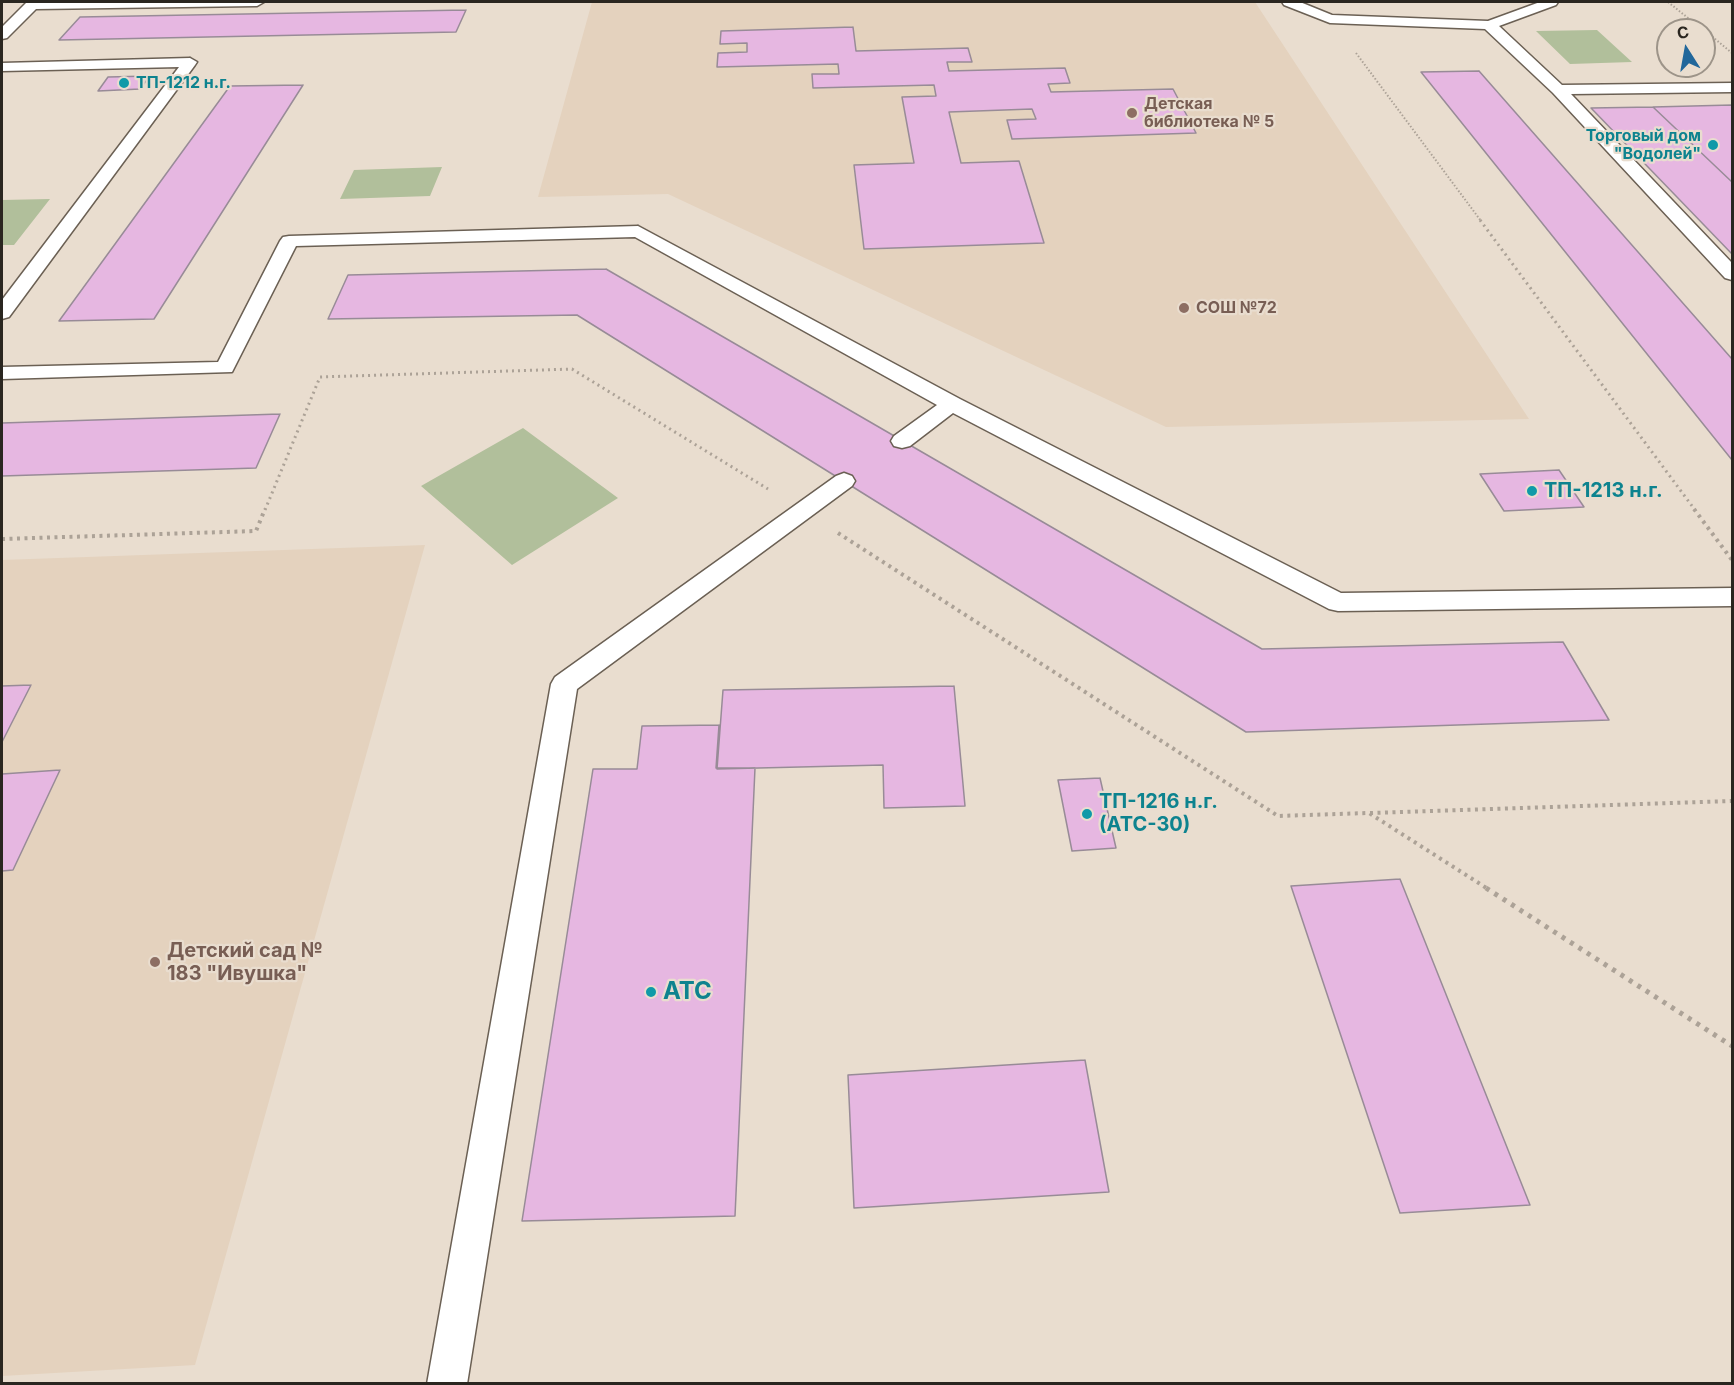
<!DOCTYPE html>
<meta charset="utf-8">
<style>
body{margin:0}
#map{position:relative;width:1734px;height:1385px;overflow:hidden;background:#e9ddcf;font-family:Inter,sans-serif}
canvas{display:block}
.frame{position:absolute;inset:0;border:3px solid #2a2620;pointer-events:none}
.north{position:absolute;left:1656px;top:18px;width:60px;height:60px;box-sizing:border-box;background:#e9ddcf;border:2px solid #9d9489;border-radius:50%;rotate:349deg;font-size:16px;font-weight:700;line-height:24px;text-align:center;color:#2a2620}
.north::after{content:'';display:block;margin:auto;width:21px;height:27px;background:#21679b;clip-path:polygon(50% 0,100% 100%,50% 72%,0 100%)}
</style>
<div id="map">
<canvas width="1734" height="1385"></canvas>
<div class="frame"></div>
<div class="north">С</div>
</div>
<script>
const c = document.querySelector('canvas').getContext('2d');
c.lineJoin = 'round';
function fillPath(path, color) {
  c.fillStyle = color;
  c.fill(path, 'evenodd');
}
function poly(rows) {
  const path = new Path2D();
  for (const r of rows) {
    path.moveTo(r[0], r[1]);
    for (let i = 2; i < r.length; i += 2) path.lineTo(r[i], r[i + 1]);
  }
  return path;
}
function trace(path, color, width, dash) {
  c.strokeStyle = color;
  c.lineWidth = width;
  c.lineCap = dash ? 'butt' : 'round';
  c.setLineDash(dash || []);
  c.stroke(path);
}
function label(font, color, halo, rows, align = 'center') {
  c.font = font + ' Inter,sans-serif';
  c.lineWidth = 4.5;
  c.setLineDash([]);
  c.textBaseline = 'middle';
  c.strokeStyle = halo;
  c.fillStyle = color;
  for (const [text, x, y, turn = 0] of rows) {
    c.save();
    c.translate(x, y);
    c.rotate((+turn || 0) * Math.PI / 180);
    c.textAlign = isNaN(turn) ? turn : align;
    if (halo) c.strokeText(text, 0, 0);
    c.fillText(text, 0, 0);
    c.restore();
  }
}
fillPath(poly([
 [592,2,1255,2,1529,419,1166,427,668,194,538,197],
 [425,545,195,1365,2,1376,2,560]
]), '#e4d2be');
fillPath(poly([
 [1597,30,1632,62,1570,64,1536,31],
 [442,167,430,196,340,199,354,170],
 [50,199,14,245,2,245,2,200],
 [523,428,618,498,512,565,421,486]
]), '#b1bf9b');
const building = poly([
 [466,10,456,32,59,40,80,17,466,10],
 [853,27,856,51,968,48,972,62,947,62,949,71,1065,68,1070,83,1048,84,1051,92,1173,89,1196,133,1012,139,1007,120,1036,119,1032,109,949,112,961,163,1019,161,1044,243,864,249,854,165,914,163,902,97,936,96,934,85,813,88,812,74,839,74,838,64,717,67,718,53,747,52,747,43,720,44,721,31,853,27],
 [1479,71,1732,359,1732,460,1421,72,1479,71],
 [150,76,140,89,98,91,108,77,150,76],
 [303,85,154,319,59,321,230,86,303,85],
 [1732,105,1732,182,1653,107,1732,105],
 [1653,107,1732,182,1732,254,1591,108,1653,107],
 [606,269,1262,649,1563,642,1609,720,1246,732,577,315,328,319,348,275,606,269],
 [280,414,256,468,2,476,2,423,280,414],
 [1559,470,1584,507,1504,511,1480,474,1559,470],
 [31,685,2,742,2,686,31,685],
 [954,686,965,806,884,808,883,765,717,769,723,690,954,686],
 [719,725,716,768,755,768,735,1216,522,1221,593,769,637,769,642,726,719,725],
 [60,770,13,870,2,871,2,774,60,770],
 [1100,778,1116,848,1072,851,1058,780,1100,778],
 [1400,879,1530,1205,1400,1213,1291,886,1400,879],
 [1085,1060,1109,1192,854,1208,848,1075,1085,1060]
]);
fillPath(building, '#e6b7e1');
trace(building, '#988b97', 1.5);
const lane = poly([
 [27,2,264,2,257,6,36,9,7,38,2,39,2,27,27,2],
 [1282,2,1300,2,1332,15,1488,21,1540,2,1558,2,1556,5,1499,26,1562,85,1732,83,1732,92,1571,94,1732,263,1732,280,1725,278,1553,93,1485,29,1330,23,1284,5,1282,2],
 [190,58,197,62,195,65,9,317,2,319,2,300,179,67,2,71,2,63,190,58],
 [638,226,960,399,1341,593,1732,588,1732,606,1338,611,1329,609,953,413,910,446,902,448,894,446,891,441,894,436,937,405,635,237,296,246,232,372,2,379,2,367,218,362,280,241,283,237,289,236,638,226],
 [844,473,852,476,855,481,852,486,577,689,467,1384,427,1384,551,684,555,677,836,476,844,473]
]);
trace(lane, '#6b6054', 3);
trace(poly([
 [1668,2,1703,30],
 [1704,30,1732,53],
 [1356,53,1481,221]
]), '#aca297', 2, [1.5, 2]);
trace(poly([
 [1480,220,1695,510],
 [265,510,320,377,572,369,768,489]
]), '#aca297', 3, [2, 4]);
trace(poly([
 [1694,509,1732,560],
 [838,533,1278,816,1369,813,1488,889],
 [2,539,256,531,265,509],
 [1370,813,1732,801]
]), '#aca297', 4, [3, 4.5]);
trace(poly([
 [1486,888,1732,1046]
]), '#aca297', 5, [4, 6]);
fillPath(lane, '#fff');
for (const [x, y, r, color] of [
 [124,83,6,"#0f9aa8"],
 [1132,113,6,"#8d6e63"],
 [1713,145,6,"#0f9aa8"],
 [1184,308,6,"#8d6e63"],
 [1532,491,6,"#0f9aa8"],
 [1087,814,6,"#0f9aa8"],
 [155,962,6,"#8d6e63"],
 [651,992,6,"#0f9aa8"]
]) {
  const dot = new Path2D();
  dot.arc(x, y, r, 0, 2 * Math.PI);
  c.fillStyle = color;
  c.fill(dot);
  trace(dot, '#e9ddcf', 2);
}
label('bold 16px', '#0d838f', '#e9ddcf', [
 ["ТП-1212 н.г.",136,83],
 ["Торговый дом",1701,136,"right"],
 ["\"Водолей\"",1701,154,"right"]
], 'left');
label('bold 16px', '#785e54', '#e9ddcf', [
 ["Детская",1144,104],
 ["библиотека № 5",1144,122],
 ["СОШ №72",1196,308]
], 'left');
label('bold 20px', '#0d838f', '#e9ddcf', [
 ["ТП-1213 н.г.",1544,491],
 ["ТП-1216 н.г.",1099,802],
 ["(АТС-30)",1099,825]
], 'left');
label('bold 20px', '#785e54', '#e9ddcf', [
 ["Детский сад №",167,951],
 ["183 \"Ивушка\"",167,974]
], 'left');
label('bold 24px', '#0d838f', '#e9ddcf', [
 ["АТС",663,992]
], 'left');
</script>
